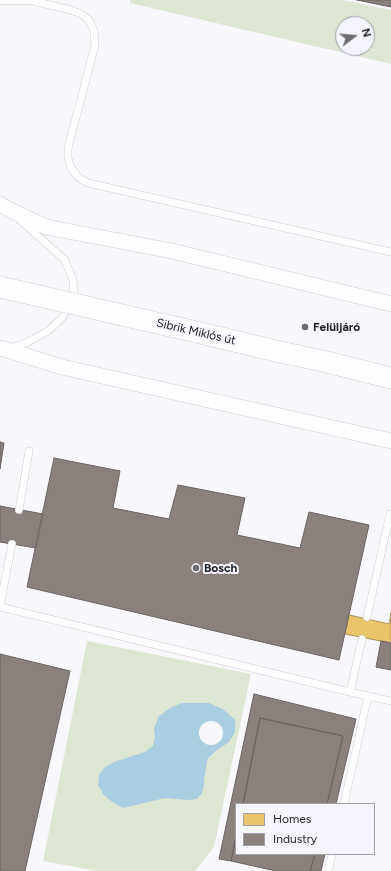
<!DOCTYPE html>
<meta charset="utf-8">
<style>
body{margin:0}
#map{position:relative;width:391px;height:871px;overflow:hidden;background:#f7f7fc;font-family:Figtree,sans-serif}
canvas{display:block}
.legend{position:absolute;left:235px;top:803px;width:140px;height:52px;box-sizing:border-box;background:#f5f5fe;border:1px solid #a1a1a8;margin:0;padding:5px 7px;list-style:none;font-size:12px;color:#232226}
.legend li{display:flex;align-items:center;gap:8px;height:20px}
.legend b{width:20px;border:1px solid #a1a1a8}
.north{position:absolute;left:335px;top:16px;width:40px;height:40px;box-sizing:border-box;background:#f5f5fe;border:1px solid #a1a1a8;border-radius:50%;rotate:74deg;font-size:11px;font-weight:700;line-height:16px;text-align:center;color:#232226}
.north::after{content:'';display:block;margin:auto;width:14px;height:18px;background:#6d6d71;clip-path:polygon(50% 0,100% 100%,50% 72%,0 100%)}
</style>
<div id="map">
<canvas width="391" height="871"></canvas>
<ul class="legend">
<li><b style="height:11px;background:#e9c46a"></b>Homes</li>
<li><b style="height:11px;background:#8a817c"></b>Industry</li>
</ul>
<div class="north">N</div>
</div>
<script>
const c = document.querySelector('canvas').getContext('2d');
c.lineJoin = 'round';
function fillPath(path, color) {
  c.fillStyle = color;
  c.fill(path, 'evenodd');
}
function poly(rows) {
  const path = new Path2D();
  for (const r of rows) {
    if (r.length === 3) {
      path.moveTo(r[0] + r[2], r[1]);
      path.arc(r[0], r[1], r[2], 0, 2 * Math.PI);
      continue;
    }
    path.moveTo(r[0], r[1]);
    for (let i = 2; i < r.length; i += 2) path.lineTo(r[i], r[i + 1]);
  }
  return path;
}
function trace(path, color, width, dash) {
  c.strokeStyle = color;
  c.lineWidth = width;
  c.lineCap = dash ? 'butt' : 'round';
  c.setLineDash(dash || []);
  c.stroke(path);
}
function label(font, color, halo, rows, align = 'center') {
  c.font = font + ' Figtree,sans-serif';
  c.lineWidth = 4;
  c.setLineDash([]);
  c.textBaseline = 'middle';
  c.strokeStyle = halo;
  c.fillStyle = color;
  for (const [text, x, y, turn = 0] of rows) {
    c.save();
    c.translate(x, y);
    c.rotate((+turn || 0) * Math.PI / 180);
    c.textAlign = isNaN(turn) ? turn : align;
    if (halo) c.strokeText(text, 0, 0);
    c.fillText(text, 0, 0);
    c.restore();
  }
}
fillPath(poly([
 [130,0,343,0,391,10,391,64,130,3],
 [343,24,367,24,367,48,343,48],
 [87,641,251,674,214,847,195,871,97,871,43,861]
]), '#dde6d2');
fillPath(poly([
 [182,703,209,703,223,709,235,720,235,732,229,742,217,750,208,758,205,772,204,785,202,793,197,799,187,800,165,798,123,808,112,802,103,794,98,785,99,775,104,768,114,762,145,752,153,746,155,737,154,728,159,716,170,708]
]), '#a9cde1');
fillPath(poly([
 [211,733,12]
]), '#f7f7fc');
const homes = poly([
 [391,613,391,643,345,634,349,615,389,624,391,613]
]);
fillPath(homes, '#e9c46a');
trace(homes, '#ae9356', 1);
const industry = poly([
 [357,0,391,0,391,7,357,0],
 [0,442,4,443,0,469,0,442],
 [54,458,120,471,113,508,169,519,178,485,245,498,237,535,300,548,309,512,369,525,339,660,27,587,54,458],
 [0,506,43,514,36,548,0,542,0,506],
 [381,641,391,643,391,670,376,667,381,641],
 [0,654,70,671,25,871,0,871,0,654],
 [254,694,356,719,336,804,327,804,343,736,260,718,243,804,236,804,236,836,231,861,219,859,254,694],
 [260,718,343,736,327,804,243,804,260,718],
 [236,836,236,854,315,854,310,871,276,871,231,861,236,836],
 [315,854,325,854,321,871,310,871,315,854]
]);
fillPath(industry, '#8a817c');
trace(industry, '#6b6462', 1);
const service = poly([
 [0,1,33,1,71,10,81,14,89,20,94,31,95,45,68,148,68,158,71,168,78,177,88,183,391,252],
 [9,348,26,343,48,331,62,318,74,299,73,279,64,259,21,221],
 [19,510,29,451],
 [0,606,12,544],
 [0,607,350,692,391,701],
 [367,617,390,514,391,514],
 [350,692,362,639],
 [344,804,368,696],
 [328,871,332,854]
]);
const minor = poly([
 [0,204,8,209,46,227,172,251,391,304],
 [0,348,62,367,391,441]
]);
const secondary = poly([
 [205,334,280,352,323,361,391,378]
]);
trace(service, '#ceced2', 8);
trace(minor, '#ceced2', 16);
trace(secondary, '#ceced2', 22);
trace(service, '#fefeff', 7);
trace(minor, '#fefeff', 15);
trace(secondary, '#fefeff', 21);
const secondaryBridge = poly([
 [0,287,205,334]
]);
trace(secondaryBridge, '#ceced2', 22, []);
trace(secondaryBridge, '#fefeff', 21);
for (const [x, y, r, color] of [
 [305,327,4,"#6d6d71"],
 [196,568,4,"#6d6d71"]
]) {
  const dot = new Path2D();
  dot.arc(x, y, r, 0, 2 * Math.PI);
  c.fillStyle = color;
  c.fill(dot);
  trace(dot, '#f5f5fe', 1.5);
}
label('bold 12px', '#232226', '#f5f5fe', [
 ["Felüljáró",313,327],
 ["Bosch",204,568]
], 'left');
label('12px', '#232226', '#f5f5fe', [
 ["Sibrik Miklós út",196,332,13]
]);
</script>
